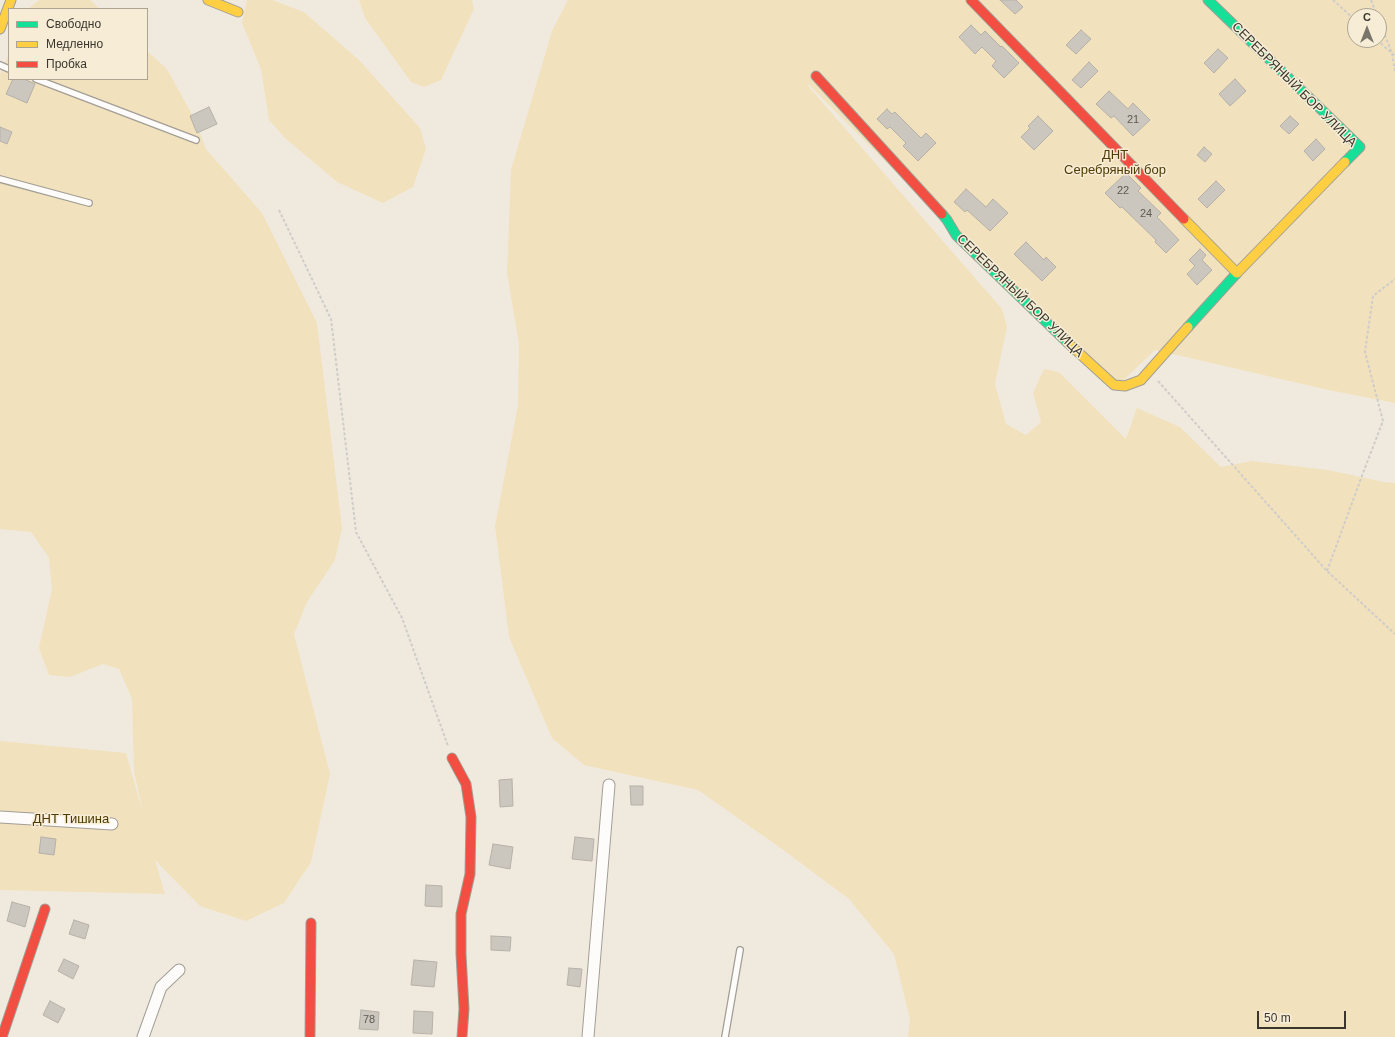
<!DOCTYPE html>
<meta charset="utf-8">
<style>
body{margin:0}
#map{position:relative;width:1395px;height:1037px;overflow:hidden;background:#f0eade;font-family:Arial,sans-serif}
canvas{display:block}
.legend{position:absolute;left:8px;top:8px;width:140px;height:72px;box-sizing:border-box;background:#f7edd7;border:1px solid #aba493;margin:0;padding:5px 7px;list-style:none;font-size:12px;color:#3a362d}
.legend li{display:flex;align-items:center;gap:8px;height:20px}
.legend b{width:20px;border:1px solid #aba493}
.north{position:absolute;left:1347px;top:8px;width:40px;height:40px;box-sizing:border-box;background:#f7edd7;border:1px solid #aba493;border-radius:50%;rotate:0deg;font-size:11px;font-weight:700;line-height:16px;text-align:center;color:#3a362d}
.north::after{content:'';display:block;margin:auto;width:14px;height:18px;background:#7a756b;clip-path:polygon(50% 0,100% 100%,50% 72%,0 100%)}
.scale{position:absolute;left:1257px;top:1011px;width:89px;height:18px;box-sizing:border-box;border:2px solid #3a362d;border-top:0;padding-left:5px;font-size:12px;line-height:14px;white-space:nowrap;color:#3a362d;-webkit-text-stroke:3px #f7edd7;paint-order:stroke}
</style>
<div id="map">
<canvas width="1395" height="1037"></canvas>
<ul class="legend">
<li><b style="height:5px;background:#16e098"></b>Свободно</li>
<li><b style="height:5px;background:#ffcf43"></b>Медленно</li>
<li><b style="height:5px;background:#f24e42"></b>Пробка</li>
</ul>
<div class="north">С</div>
<div class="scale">50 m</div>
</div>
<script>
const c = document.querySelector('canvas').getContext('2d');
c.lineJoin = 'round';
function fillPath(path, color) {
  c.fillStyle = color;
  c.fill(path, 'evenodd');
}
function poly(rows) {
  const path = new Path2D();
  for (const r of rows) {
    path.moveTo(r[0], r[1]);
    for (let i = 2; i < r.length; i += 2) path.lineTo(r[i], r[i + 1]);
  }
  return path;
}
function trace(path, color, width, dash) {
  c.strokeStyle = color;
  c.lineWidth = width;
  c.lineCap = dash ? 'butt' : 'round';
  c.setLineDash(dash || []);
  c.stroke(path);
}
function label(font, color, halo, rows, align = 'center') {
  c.font = font + ' Arial,sans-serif';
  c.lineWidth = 3;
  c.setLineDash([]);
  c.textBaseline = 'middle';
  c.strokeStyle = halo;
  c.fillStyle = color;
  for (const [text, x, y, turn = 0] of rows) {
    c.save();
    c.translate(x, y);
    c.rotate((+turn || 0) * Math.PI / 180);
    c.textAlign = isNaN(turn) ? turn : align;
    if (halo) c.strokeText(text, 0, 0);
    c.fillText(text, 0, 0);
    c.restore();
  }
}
fillPath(poly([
 [39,0,90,0,100,9,28,9],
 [247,0,272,0,304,12,360,61,420,128,426,149,413,187,383,203,337,182,285,138,269,120,261,69,242,23],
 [359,0,472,0,474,9,441,80,424,87,411,82,365,18],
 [568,0,1395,0,1395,403,1324,389,1155,350,1113,390,808,84,809,87,1002,309,1007,327,995,384,1006,424,1026,435,1041,422,1033,393,1044,369,1059,372,1126,439,1137,408,1180,427,1221,467,1252,461,1328,470,1384,482,1395,483,1395,1037,908,1037,910,1019,894,954,849,899,782,849,698,790,584,765,552,738,509,637,495,526,518,405,519,344,507,273,511,170,552,31],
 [1355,16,1379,16,1379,40,1355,40],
 [147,51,167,69,195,120,206,149,262,213,317,323,342,528,335,560,307,602,294,634,330,774,311,862,284,903,246,921,200,906,155,860,165,894,0,890,0,741,126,753,143,814,134,771,132,699,119,669,103,664,70,677,49,675,39,648,52,589,49,558,31,532,0,529,0,74,9,53,9,79,147,79]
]), '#f2e1bd');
const building = poly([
 [1000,0,1016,0,1023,7,1015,14,1000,0],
 [971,25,981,35,985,31,1001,47,1002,46,1019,63,1004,78,992,66,996,61,982,47,975,54,959,37,971,25],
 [1081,30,1091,39,1076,54,1066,45,1081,30],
 [1218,49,1228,58,1214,73,1204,63,1218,49],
 [1089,62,1098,71,1081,88,1072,80,1089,62],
 [13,79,24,79,35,84,27,103,6,94,13,79],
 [1235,79,1246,91,1230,106,1219,94,1235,79],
 [1109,91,1128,109,1133,103,1150,120,1133,136,1114,116,1111,118,1096,104,1109,91],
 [209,107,217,124,197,133,190,116,209,107],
 [887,109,892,114,895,112,921,138,926,133,936,143,918,161,903,146,906,143,890,127,887,129,877,119,887,109],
 [1038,116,1053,131,1034,150,1021,137,1030,128,1028,126,1038,116],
 [1290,116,1299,124,1289,134,1280,126,1290,116],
 [0,127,12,132,7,144,0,141,0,127],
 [1316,139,1325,149,1313,161,1304,151,1316,139],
 [1204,147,1212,154,1205,162,1197,155,1204,147],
 [1126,173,1141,188,1138,191,1161,213,1157,217,1179,240,1166,253,1155,242,1156,240,1122,207,1120,208,1105,193,1126,173],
 [1216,181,1225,190,1207,208,1198,199,1216,181],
 [966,189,986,207,993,199,1008,213,990,231,967,210,965,212,954,202,966,189],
 [1026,242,1044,260,1046,257,1056,267,1042,281,1014,254,1026,242],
 [1200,249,1206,255,1202,260,1212,270,1197,285,1187,274,1195,266,1189,260,1200,249],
 [512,779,513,806,500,807,499,780,512,779],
 [630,786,643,786,643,805,631,805,630,786],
 [41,837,56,839,54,855,39,853,41,837],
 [575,837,594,839,592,861,572,859,575,837],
 [493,844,513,847,510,869,489,865,493,844],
 [426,885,442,886,442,907,425,906,426,885],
 [12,902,30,907,25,927,7,921,12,902],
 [74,920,89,925,85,939,69,934,74,920],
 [491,936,511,937,510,951,491,950,491,936],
 [64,959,79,966,73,979,58,971,64,959],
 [414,960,437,962,434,987,411,985,414,960],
 [569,968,582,969,580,987,567,985,569,968],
 [50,1001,65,1009,58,1023,43,1015,50,1001],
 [361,1010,379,1012,378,1030,359,1029,361,1010],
 [414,1011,433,1012,432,1034,413,1033,414,1011]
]);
fillPath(building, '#ccc7be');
trace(building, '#b6b1a8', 1);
const lane = poly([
 [0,65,9,69],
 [36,79,196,140],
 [0,179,89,203],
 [725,1037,740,950]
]);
const street = poly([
 [0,817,112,824],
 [143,1037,161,987,179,970],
 [588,1037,609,785]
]);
const fast = poly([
 [1208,0,1360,147,1345,162],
 [942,214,947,220,956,235,1068,343],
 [1188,327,1237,273]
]);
const slow = poly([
 [208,0,238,12],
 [0,29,11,0],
 [1184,219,1237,273,1345,162],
 [1068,343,1114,385,1125,386,1141,380,1188,327]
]);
const jam = poly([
 [971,0,1184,219],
 [816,76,942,214],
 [452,758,466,784,471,817,470,874,461,914,461,954,464,1009,462,1037],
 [2,1037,45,909],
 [310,1037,311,923]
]);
trace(lane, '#a29e95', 8);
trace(street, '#a29e95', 13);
trace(fast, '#a29e95', 11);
trace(slow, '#a29e95', 11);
trace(jam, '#a29e95', 11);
trace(poly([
 [1333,0,1355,20],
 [1371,0,1377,16],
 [1379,21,1392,53,1395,71],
 [1377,40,1395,56],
 [279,210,331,319,356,532,402,618,448,746],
 [1158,381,1327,571,1395,634],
 [1327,571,1363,473,1383,421,1365,352,1373,296,1395,279]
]), '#cfcdc9', 2, [3, 2]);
trace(lane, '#fdfcfa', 5.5);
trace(street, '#fdfcfa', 11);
trace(fast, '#16e098', 9);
trace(slow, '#ffcf43', 9);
trace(jam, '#f24e42', 9);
label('11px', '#5e5a51', null, [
 ["21",1133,120],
 ["22",1123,191],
 ["24",1146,214],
 ["78",369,1020]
]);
label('13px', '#3a362d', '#f7edd7', [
 ["СЕРЕБРЯНЫЙ БОР УЛИЦА",1294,85,45],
 ["СЕРЕБРЯНЫЙ БОР УЛИЦА",1020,296,44]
]);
label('13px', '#4e3a03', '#f7edd7', [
 ["ДНТ",1115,155],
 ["Серебряный бор",1115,170],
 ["ДНТ Тишина",71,819]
]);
</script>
